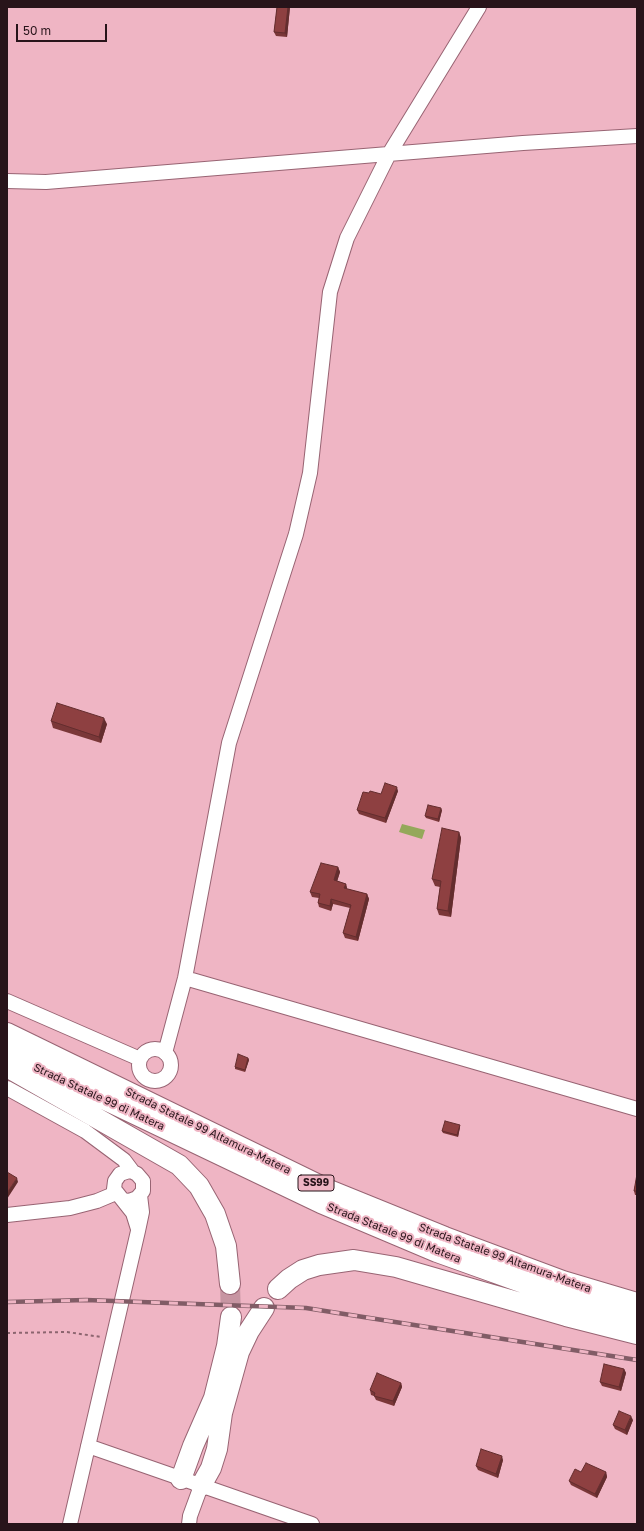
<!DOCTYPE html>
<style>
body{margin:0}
#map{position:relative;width:644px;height:1531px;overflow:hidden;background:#efb5c4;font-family:"Golos Text",sans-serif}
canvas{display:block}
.frame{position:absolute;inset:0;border:8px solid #28141a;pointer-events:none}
.scale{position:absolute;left:16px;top:24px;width:91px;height:18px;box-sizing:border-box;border:2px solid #28141a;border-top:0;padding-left:5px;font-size:12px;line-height:14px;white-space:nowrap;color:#28141a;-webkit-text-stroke:3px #efb5c4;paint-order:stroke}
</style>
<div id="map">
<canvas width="644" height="1531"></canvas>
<div class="frame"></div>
<div class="scale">50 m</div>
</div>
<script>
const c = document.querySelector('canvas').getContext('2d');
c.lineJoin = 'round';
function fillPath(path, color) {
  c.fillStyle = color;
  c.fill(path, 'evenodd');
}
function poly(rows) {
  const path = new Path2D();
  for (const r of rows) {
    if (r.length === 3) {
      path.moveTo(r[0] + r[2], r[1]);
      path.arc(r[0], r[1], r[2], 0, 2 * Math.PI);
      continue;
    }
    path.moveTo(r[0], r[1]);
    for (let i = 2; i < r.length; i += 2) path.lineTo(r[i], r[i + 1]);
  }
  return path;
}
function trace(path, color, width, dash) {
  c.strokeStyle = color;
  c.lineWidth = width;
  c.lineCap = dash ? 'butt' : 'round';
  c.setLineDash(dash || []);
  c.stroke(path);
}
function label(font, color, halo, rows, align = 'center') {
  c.font = font + ' "Golos Text",sans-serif';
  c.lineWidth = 4;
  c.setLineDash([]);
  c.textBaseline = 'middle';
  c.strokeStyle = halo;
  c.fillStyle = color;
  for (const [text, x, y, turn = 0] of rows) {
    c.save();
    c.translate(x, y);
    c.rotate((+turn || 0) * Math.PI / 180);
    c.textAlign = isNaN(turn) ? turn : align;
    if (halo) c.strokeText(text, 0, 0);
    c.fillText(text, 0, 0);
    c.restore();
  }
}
fillPath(poly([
 [402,824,425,830,422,839,399,832]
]), '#94a85a');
trace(poly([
 [230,1284,231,1317]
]), '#c795a2', 20, [20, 10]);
const minor = poly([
 [7,181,46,182,523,143,637,136],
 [185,978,637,1109],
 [7,1001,140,1059],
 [155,1065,16],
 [165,1053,185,978,229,743,296,534,310,473,330,292,347,238,389,154,479,7],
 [7,1088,85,1131,124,1160,133,1172],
 [124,1200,129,1201,137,1198,143,1191,143,1181,137,1174,133,1172,129,1171,120,1174,115,1181,114,1189,133,1213,138,1229],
 [7,1215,70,1208,97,1201,116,1193],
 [88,1446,312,1524],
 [70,1524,138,1231,142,1212,140,1195],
 [189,1524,190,1516,201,1486]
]);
const highway = poly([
 [7,1033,329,1190,445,1237,563,1281,637,1303],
 [7,1053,321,1203,437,1252,560,1296,637,1319],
 [7,1067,179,1165,199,1186,215,1214,226,1246,230,1284],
 [278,1289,289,1279,303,1270,319,1265,354,1260,396,1267,566,1316,637,1334],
 [181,1479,193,1446,214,1398,227,1346,231,1317],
 [201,1486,211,1468,217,1449,222,1413,239,1352,249,1331,264,1308]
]);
trace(minor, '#986473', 16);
trace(highway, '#986473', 22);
trace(poly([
 [7,1333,67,1332,101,1337]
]), '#8c656f', 2, [3, 3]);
trace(minor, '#fff', 14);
trace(highway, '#fff', 20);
const rail = poly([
 [7,1302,86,1300,306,1308,637,1360]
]);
trace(rail, '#815c66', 4.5);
trace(rail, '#efb5c4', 3, [9]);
fillPath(poly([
 [277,7,290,7,287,37,276,36,274,32],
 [51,721,107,724,101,743,53,728],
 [398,791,386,823,359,814,357,810,369,793,381,794],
 [442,810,439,822,426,818,425,816],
 [459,832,461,838,451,917,439,915,437,909,440,887,435,886,432,879],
 [338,867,340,872,337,881,346,884,347,889,367,894,369,899,358,941,345,938,343,933,350,908,333,904,331,911,319,907,318,903,319,898,312,897,310,892],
 [248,1058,249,1060,245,1072,235,1069,235,1067],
 [460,1127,458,1137,443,1133,442,1131],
 [637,1174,637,1195,635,1195,634,1191],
 [624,1369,626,1373,621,1391,602,1386,600,1382],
 [401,1383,402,1387,394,1406,376,1400,374,1396,371,1395,370,1390],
 [633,1420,627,1435,615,1429,613,1425],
 [503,1460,498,1478,478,1470,476,1466],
 [581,1472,606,1472,607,1477,597,1498,571,1485,569,1481]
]), '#7a3738');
fillPath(poly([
 [288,7,290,7,287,37,285,33],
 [104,718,107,724,101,743,99,737],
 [397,787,398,791,386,823,385,818],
 [441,808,442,810,439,822,438,819],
 [459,832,461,838,451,917,448,911],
 [338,867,340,872,336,885,334,880],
 [346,884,347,888,346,893,344,888],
 [367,894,369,899,358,941,356,937],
 [331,899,333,904,331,911,330,906],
 [248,1058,249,1060,245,1072,245,1070],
 [460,1125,460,1127,458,1137,457,1135],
 [17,1178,18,1182,7,1199,7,1193],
 [624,1369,626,1373,621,1391,619,1387],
 [401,1383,402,1387,394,1406,393,1401],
 [631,1416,633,1420,627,1435,625,1430],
 [502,1456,503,1460,498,1478,496,1474],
 [606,1472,607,1477,597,1498,595,1494]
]), '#632d2e');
const building = poly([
 [277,7,288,7,285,33,274,32,277,7],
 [57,703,104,718,99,737,51,721,57,703],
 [385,783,397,787,385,818,357,810,363,792,369,793,370,791,381,794,385,783],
 [428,805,441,808,438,819,425,816,428,805],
 [442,828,459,832,448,911,437,909,441,881,432,879,442,828],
 [321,863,338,867,334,880,346,884,344,888,367,894,356,937,343,933,351,905,331,899,330,906,318,903,320,894,310,892,321,863],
 [238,1054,248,1058,245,1070,235,1067,238,1054],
 [445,1121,460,1125,457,1135,442,1131,445,1121],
 [7,1172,17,1178,7,1193,7,1172],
 [637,1174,637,1191,634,1191,637,1174],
 [604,1364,624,1369,619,1387,600,1382,604,1364],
 [377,1373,401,1383,393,1401,374,1396,375,1393,370,1390,377,1373],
 [619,1411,631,1416,625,1430,613,1425,619,1411],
 [481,1449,502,1456,496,1474,476,1466,481,1449],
 [586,1463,606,1472,595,1494,569,1481,575,1469,581,1472,586,1463]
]);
fillPath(building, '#8e4041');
trace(building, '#632d2e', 1);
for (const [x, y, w] of [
 [316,1183,36]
]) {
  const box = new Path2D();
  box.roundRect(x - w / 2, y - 8, w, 16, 3);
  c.fillStyle = '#efb5c4';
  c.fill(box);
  trace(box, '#28141a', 1);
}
label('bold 10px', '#28141a', null, [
 ["SS99",316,1183]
]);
label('11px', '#28141a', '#efb5c4', [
 ["Strada Statale 99 di Matera",99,1097,25],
 ["Strada Statale 99 Altamura-Matera",208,1131,26],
 ["Strada Statale 99 di Matera",394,1233,22],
 ["Strada Statale 99 Altamura-Matera",505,1258,20]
]);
</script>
